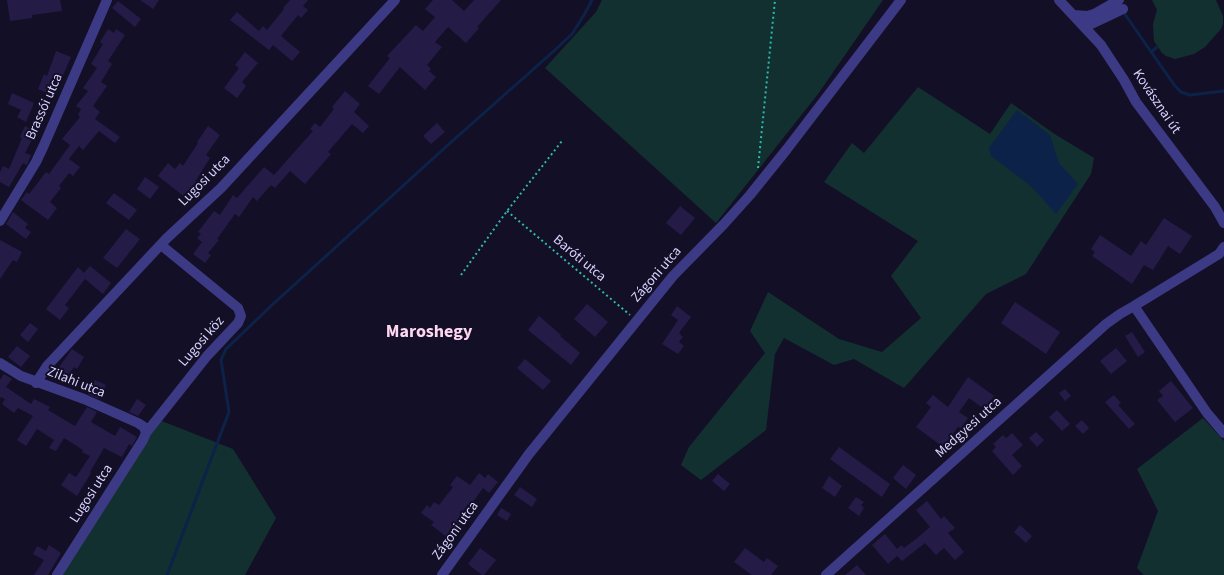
<!DOCTYPE html>
<html>
<head>
<meta charset="utf-8">
<style>
	body { margin:0 }
	canvas { display:block; background:#130f26 }
</style>
</head>
<body>
<canvas width="1224" height="575"></canvas>
<script>
const ctx = document.querySelector('canvas').getContext('2d');
ctx.lineJoin = 'round';
function fill(path, color) { ctx.fillStyle = color; ctx.fill(path, 'evenodd'); }
const shape = rows => new Path2D(rows.map(r => 'M' + r).join(''));
function trace(path, color, width, dash) { ctx.strokeStyle = color; ctx.lineWidth = width; ctx.lineCap = dash ? 'butt' : 'round'; ctx.setLineDash(dash || []); ctx.stroke(path); }
function drawText(font, color, halo, rows, align = 'center') {
  ctx.font = font + ' "Source Sans 3",sans-serif'; ctx.lineWidth = 4; ctx.setLineDash([]); ctx.textBaseline = 'middle'; ctx.strokeStyle = halo; ctx.fillStyle = color; for (const [text, x, y, turn = 0] of rows) {
    ctx.save(); ctx.translate(x, y); ctx.rotate((+turn || 0) * Math.PI / 180); ctx.textAlign = isNaN(turn) ? turn : align; if (halo) ctx.strokeText(text, 0, 0); ctx.fillText(text, 0, 0); ctx.restore();
  }
}
const green = shape([
	[602,0,883,0,818,94,716,223,545,68,596,12],
	[1152,0,1216,0,1223,16,1223,24,1221,29,1205,47,1194,54,1175,59,1166,56,1162,53,1154,41,1153,24,1157,10],
	[918,87,990,134,1011,103,1053,133,1094,158,1091,174,1026,274,986,294,904,388,854,359,834,365,784,338,775,354,766,430,701,480,681,465,689,447,765,353,750,331,768,292,839,339,882,352,921,318,891,276,918,241,824,182,852,143,864,153],
	[1203,418,1224,441,1224,575,1144,575,1137,568,1158,511,1137,469],
	[159,420,233,449,276,518,245,575,62,575]
]);
const water = shape([
	[1017,110,1050,135,1059,163,1078,184,1056,214,1032,187,991,156,989,148]
]);
const stream = shape([
	[1124,13,1175,86,1181,92,1190,95,1224,91],
	[1151,52,1157,47],
	[167,575,229,412,221,360,226,349,271,306,449,144,555,50,572,34,584,15,592,0]
]);
const building = shape([
	[7,0,60,0,62,11,32,15,32,18,10,21],
	[140,0,159,0,153,9],
	[290,0,308,0,303,6,308,10,301,18,298,15,281,36,300,52,292,61,273,45,269,50,230,20,237,12,259,31,263,26,267,30,284,9,283,8],
	[433,0,452,0,464,11,474,0,501,0,477,27,479,28,466,43,448,27,435,42,442,47,427,65,431,69,429,71,436,77,425,90,400,67,379,94,368,86,390,58,387,56,416,25,423,31,435,17,425,9],
	[118,1,141,19,135,27,112,8],
	[108,29,114,33,116,29,125,35,108,61,112,64,101,82,107,86,93,106,100,112,95,119,120,137,115,143,99,131,83,150,79,146,69,159,80,167,73,176,69,173,59,186,61,188,50,202,57,208,48,220,21,200,27,192,29,194,46,172,49,174,70,145,62,139,80,117,78,115,81,109,76,106,88,91,83,88,97,68,91,64,103,44,100,42],
	[56,51,71,57,54,96,38,89,44,74,47,76],
	[245,52,258,63,242,82,246,86,237,98,224,88,239,68,235,65],
	[345,91,360,104,354,112,369,126,363,133,352,124,328,152,331,154,305,184,290,171,275,188,271,185,257,201,253,197,239,217,235,214,217,239,219,240,208,253,211,255,205,263,193,254,202,242,197,238,201,234,198,232,214,211,220,215,233,195,237,198,264,167,274,175,313,131,310,129,315,123,320,127,334,109,332,107],
	[12,93,34,103,26,122,17,117,21,110,8,104],
	[437,123,445,132,431,144,423,136],
	[25,126,36,132,25,153,31,155,27,165,23,163,9,187,0,182,0,172,3,166,9,169,22,138,20,137],
	[208,126,220,135,206,155,210,158,195,182,197,184,186,198,158,176,168,163,175,169,180,163,183,166,198,143,197,142],
	[145,177,159,187,150,199,137,189],
	[114,193,137,210,129,220,106,203],
	[680,206,695,218,681,235,666,223],
	[13,212,28,224,25,228,31,232,26,239,6,224],
	[1164,218,1192,236,1180,254,1168,246,1153,270,1144,265,1132,284,1092,256,1095,252,1091,249,1100,235,1131,256,1141,241,1146,245],
	[126,229,140,239,117,268,103,258],
	[0,240,22,252,17,262,13,260,0,279],
	[90,266,111,283,103,294,85,279,65,305,69,308,60,320,46,309,78,267,84,273],
	[1015,302,1060,332,1046,354,1001,323],
	[587,304,608,322,595,337,574,319],
	[677,306,691,317,679,333,683,337,679,342,684,346,678,354,662,344,678,320,671,315],
	[539,316,561,335,560,336,580,353,571,365,528,330],
	[30,323,38,329,28,342,20,335],
	[1132,332,1145,352,1138,357,1125,336],
	[17,346,30,356,21,367,8,357],
	[1116,348,1127,361,1111,374,1100,361],
	[72,349,84,357,77,369,74,367,67,377,57,370],
	[525,359,551,381,543,390,517,368],
	[4,374,12,379,6,387,31,404,34,399,50,407,48,410,75,426,87,407,97,412,91,422,115,436,120,427,137,437,132,446,129,444,122,457,104,448,90,472,91,473,77,496,61,485,69,473,76,477,90,456,82,452,83,450,64,438,56,451,49,448,54,440,37,429,26,446,17,440,33,416,18,408,14,413,2,404,5,399,1,397,0,398,0,380],
	[968,377,994,396,984,409,969,398,959,412,968,418,961,428,958,427,943,447,916,427,931,407,926,403,933,395,948,407],
	[95,380,106,385,99,399,88,394],
	[1171,381,1193,408,1175,422,1157,400,1163,396,1159,391],
	[1065,389,1071,396,1065,401,1059,393],
	[1114,395,1121,403,1118,405,1135,424,1129,429,1105,402],
	[137,399,146,405,138,416,129,412],
	[1057,410,1070,424,1062,431,1049,417],
	[1082,420,1089,428,1083,434,1075,426],
	[1036,432,1044,440,1037,447,1029,438],
	[1012,433,1023,445,1012,455,1022,466,1013,475,992,451,996,447,993,444,1003,435,1006,438],
	[839,447,890,484,882,497,830,459],
	[903,465,916,475,906,489,893,478],
	[479,473,485,478,488,474,498,482,489,493,483,488,470,506,468,504,457,520,462,523,456,531,453,529,447,537,431,525,434,522,421,513,427,505,430,508,434,502,439,505,453,487,450,485,457,476,470,485],
	[718,474,730,484,724,491,712,481],
	[829,476,842,486,835,497,822,488],
	[520,487,537,499,532,507,514,495],
	[856,497,864,502,861,505,864,508,859,516,848,508],
	[927,501,941,519,944,516,955,528,948,533,964,552,955,560,944,548,936,555,925,543,902,561,897,556,888,564,872,545,885,534,897,549,902,545,904,548,916,539,930,527,916,510],
	[501,508,511,514,507,521,497,515],
	[1020,525,1032,536,1026,543,1014,532],
	[49,545,61,553,48,575,34,575,44,560,33,554,37,546,46,551],
	[480,548,496,560,484,575,482,575,468,564],
	[745,548,764,562,767,558,778,566,771,575,752,575,734,562],
	[857,565,866,575,845,575]
]);
const path = shape([
	[758,168,775,0],
	[507,211,630,315],
	[461,275,507,211,562,141]
]);
const street = shape([
	[1059,0,1101,45,1124,80,1136,102,1215,207,1224,223],
	[1074,15,1087,16,1094,14,1119,0],
	[1085,27,1123,9],
	[0,221,36,162,44,145,107,0],
	[1224,247,1219,254,1134,306,1207,413,1224,433],
	[0,363,21,376,84,399,138,423,144,427,146,433,143,440,57,575],
	[36,383,47,366,167,238,221,188,395,0],
	[146,433,207,356,238,323,241,316,238,308,161,245],
	[442,575,529,454,673,276,724,224,750,195,787,149,901,0],
	[826,575,1106,324,1120,314,1134,306]
]);
const streetNames = [
	["Kovásznai út",1156,102,56],
	["Brassói utca",45,107,-66],
	["Lugosi utca",205,181,-45],
	["Baróti utca",579,259,40],
	["Zágoni utca",657,275,-49],
	["Lugosi köz",202,342,-49],
	["Zilahi utca",76,383,22],
	["Medgyesi utca",969,428,-42],
	["Lugosi utca",92,494,-57],
	["Zágoni utca",456,531,-54]
];
const districtNames = [
	["Maroshegy",429,333]
];
fill(green, '#12302f');
fill(water, '#0c2248');
trace(stream, '#0c2248', 3);
fill(building, '#241b47');
trace(path, '#2fb8b0', 2, [2, 3]);
trace(street, '#3d3a85', 10);
drawText('14px', '#d9d4ff', '#130f26', streetNames);
drawText('bold 18px', '#ffd6f0', '#130f26', districtNames);
</script>
</body>
</html>
